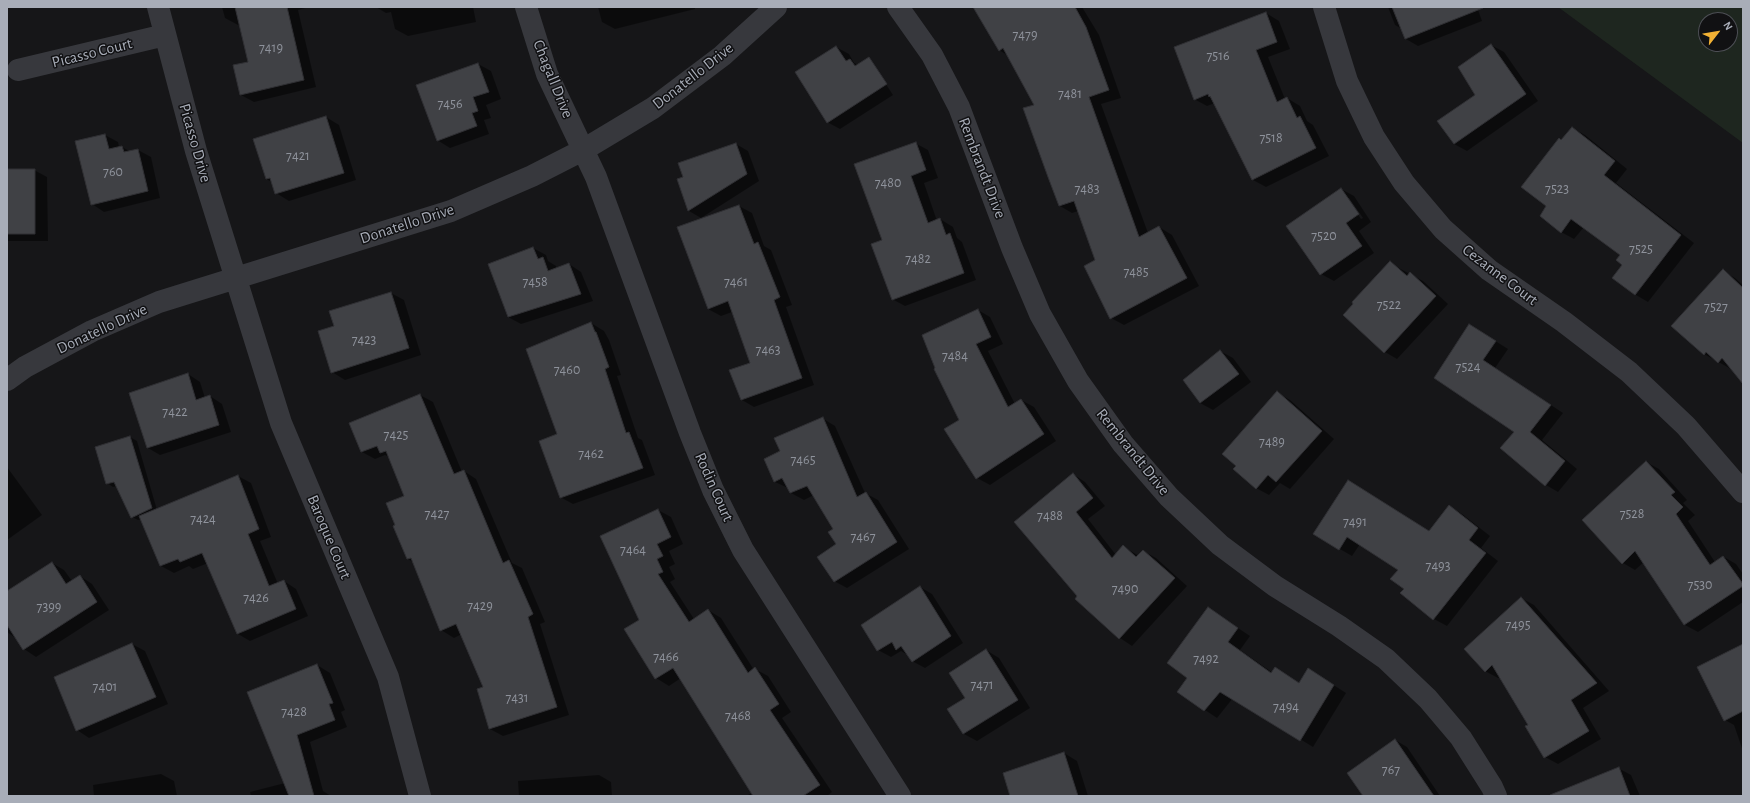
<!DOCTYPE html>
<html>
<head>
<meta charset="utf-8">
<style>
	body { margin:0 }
	#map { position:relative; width:1750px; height:803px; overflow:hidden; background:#161618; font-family:"Alegreya Sans",sans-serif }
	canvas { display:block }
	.frame { position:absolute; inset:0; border:8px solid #a8adb8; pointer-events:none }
	.north { position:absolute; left:1698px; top:12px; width:40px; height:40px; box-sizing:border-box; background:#111113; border:1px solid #4d4f55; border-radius:50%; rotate:59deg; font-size:11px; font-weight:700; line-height:16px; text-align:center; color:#a8adb8 }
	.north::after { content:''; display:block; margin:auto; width:14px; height:18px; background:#f2b134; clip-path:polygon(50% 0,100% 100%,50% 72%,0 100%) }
</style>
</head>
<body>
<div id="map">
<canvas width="1750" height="803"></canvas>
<div class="frame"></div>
<div class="north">N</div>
</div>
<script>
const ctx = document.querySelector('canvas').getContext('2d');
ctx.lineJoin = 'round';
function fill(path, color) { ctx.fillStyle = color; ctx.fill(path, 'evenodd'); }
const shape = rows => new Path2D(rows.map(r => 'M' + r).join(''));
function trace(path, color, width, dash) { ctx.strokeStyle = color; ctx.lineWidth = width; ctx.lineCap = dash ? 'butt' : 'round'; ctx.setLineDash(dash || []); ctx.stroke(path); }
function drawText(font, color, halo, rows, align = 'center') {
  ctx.font = font + ' "Alegreya Sans",sans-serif'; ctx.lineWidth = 3; ctx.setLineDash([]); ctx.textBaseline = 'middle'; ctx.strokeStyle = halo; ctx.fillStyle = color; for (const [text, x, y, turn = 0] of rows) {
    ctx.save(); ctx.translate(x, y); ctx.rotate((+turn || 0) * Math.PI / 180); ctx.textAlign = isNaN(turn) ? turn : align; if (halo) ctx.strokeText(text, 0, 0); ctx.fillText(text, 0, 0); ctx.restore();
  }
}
const green = shape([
	[1558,7,1743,7,1743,143],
	[1706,20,1730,20,1730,44,1706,44]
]);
const shadow = shape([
	[222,7,309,7,298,10,316,87,254,102,241,95,234,66,249,63,240,24,238,25,225,18],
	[376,7,473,7,476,22,408,36,395,29,391,12,386,13],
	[598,7,695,7,695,9,615,29,602,22],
	[991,7,1082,7,1099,35,1121,98,1101,104,1148,233,1159,227,1172,235,1199,286,1124,325,1111,318,1097,260,1078,211,1072,213,1060,206,1036,105,1007,55,999,50],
	[1388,7,1477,7,1482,21,1418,46,1406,39,1402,29,1395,25],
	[1266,13,1279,21,1290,49,1268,57,1285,99,1287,98,1300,106,1307,121,1313,125,1329,156,1266,187,1253,180,1215,103,1207,106,1194,99],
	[1491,45,1504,52,1538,101,1467,151,1454,144,1476,95],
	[836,47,849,54,854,63,859,65,876,69,893,95,840,129,827,122],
	[478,64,491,71,501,99,486,105,491,118,484,120,489,134,450,148,437,140],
	[326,117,339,125,356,180,289,201,276,193,272,182,266,179],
	[1572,128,1585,135,1627,169,1616,183,1694,243,1648,302,1636,295,1614,278,1624,265,1621,255,1584,227,1574,239,1561,232,1547,206,1562,141],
	[105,135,118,142,119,147,122,147,131,152,138,150,151,157,160,198,104,212,92,204],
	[915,143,928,150,938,178,924,183,937,221,940,219,953,227,957,238,962,242,976,280,905,306,892,299,883,241],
	[736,144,748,151,759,181,701,218,689,211,678,180,684,178],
	[7,170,34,170,47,177,48,241,7,241],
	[1341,189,1354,196,1371,222,1359,231,1374,253,1334,281,1321,274],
	[1347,198,1349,198,1363,218,1361,219],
	[739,206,752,213,764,246,771,250,792,305,786,307,814,385,754,407,742,400,751,364,732,312,721,316,708,309],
	[533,248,546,255,548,261,556,266,557,269,569,264,581,272,593,301,521,324,508,317],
	[1395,266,1423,281,1448,304,1397,359,1385,352],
	[1723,271,1735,278,1743,285,1743,382,1731,369,1704,354],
	[391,293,404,300,421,355,345,380,332,372,335,327,331,312],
	[978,310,990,317,1003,344,988,351,1015,404,1021,400,1034,407,1056,441,990,485,977,478,960,420],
	[591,323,604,331,609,340,621,375,617,376,638,438,642,440,655,475,573,504,560,497],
	[1470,325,1508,349,1495,368,1563,413,1542,440,1577,469,1558,492,1546,485,1515,431,1435,378],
	[1220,351,1233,358,1251,382,1213,410,1200,403],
	[188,374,200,382,205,398,210,396,222,404,231,432,160,455,148,448],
	[1277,393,1290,400,1334,439,1290,489,1280,483,1269,495,1256,488],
	[420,395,433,402,462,472,464,471,476,479,512,563,522,568,545,622,540,624,569,715,503,736,490,729,484,688,462,634,454,638,441,630,413,562,408,559,397,526,405,496,389,457,385,455,375,459,362,452,351,424],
	[822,418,835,426,865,493,878,500,909,549,847,588,834,581,838,545,834,529,814,495,804,500,791,493,788,488,775,482,781,451],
	[130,437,137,441,157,510,238,476,251,483,271,537,260,541,278,584,284,581,296,589,308,616,250,641,238,634,208,563,193,569,189,566,174,573,161,566,141,519,138,520,132,517,117,486,113,487,107,483],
	[1646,462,1659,469,1687,500,1683,503,1695,515,1688,521,1715,562,1724,557,1736,564,1743,574,1743,602,1698,632,1685,625,1644,562,1635,570,1623,563],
	[7,467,42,515,7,540],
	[1073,474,1085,482,1105,506,1088,519,1116,555,1124,547,1139,556,1143,551,1156,558,1187,586,1132,646,1120,638,1076,599,1079,596],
	[1449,506,1462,514,1490,536,1481,548,1498,561,1447,626,1434,619,1405,589,1399,569,1360,544,1352,556,1314,534,1429,532],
	[658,510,671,517,683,544,669,551,675,564,669,567,675,579,670,582,694,619,708,610,721,618,754,670,755,669,768,676,791,712,782,718,832,792,827,796,746,796,752,793,681,678,669,686,656,678,625,630,641,620],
	[52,563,64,570,72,581,80,576,92,584,109,610,36,657,24,649,17,639,7,632,7,592],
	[920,587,932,594,963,643,925,668,912,661,908,655,901,651,891,657,878,650],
	[1521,598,1534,605,1609,691,1583,708,1601,739,1558,764,1545,757,1529,725,1500,677,1498,678,1485,671],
	[1208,608,1250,636,1240,650,1273,673,1300,684,1321,677,1346,693,1313,747,1233,698,1217,718,1178,692,1188,678],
	[132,644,145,651,168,704,89,738,77,730],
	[1743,645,1743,751,1734,725,1725,720],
	[986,650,999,658,1030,708,977,741,964,734,948,709,966,698],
	[317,665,330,673,345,710,341,712,347,727,310,742,323,791,331,796,251,796,250,792,285,783,248,692],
	[1395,740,1407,747,1440,796,1364,796],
	[1064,753,1077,761,1088,796,1011,796],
	[1618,768,1631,775,1640,796,1561,796],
	[161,774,174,781,177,796,94,796,93,785],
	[599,775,611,782,612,796,519,796,518,781]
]);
const building = shape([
	[235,7,287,7,304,80,240,95,233,65,248,62,235,7],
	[973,7,1075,7,1086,27,1109,90,1089,97,1139,237,1159,226,1187,278,1110,319,1084,266,1095,260,1074,201,1059,206,1048,177,1023,108,1034,105,1003,48,999,51,973,7],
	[1392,7,1483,7,1483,8,1405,39,1392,7],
	[1266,12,1277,42,1256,50,1277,102,1287,97,1297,118,1300,116,1316,148,1252,180,1210,96,1209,97,1208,94,1194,100,1174,47,1266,12],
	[1491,44,1526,94,1454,144,1437,121,1475,95,1458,67,1491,44],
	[836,46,846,61,850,59,855,66,869,57,887,84,827,123,795,72,836,46],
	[478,63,489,92,473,97,478,111,472,113,477,126,437,141,416,85,478,63],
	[326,116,344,173,275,194,270,178,266,179,253,139,326,116],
	[1572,127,1615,161,1604,175,1681,235,1635,295,1612,278,1622,265,1616,260,1620,255,1571,219,1561,233,1540,216,1546,206,1521,187,1559,138,1561,140,1572,127],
	[105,134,109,149,122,146,124,152,138,149,148,191,91,205,75,141,105,134],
	[916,142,926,170,911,176,928,223,940,218,946,235,950,233,964,273,892,300,871,244,882,240,854,164,916,142],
	[736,143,747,174,688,211,677,179,683,177,678,163,736,143],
	[7,169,35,169,35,234,7,234,7,169],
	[1341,188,1359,214,1346,223,1362,246,1320,275,1286,226,1341,188],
	[739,205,754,244,758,242,780,297,774,300,802,378,741,400,729,370,750,363,728,301,708,309,677,227,739,205],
	[533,247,538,259,543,257,548,271,569,263,581,294,508,317,488,264,533,247],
	[1390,261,1407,276,1410,272,1436,296,1384,353,1343,315,1353,304,1352,302,1390,261],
	[1723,269,1743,288,1743,384,1722,358,1718,363,1706,352,1704,355,1671,326,1723,269],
	[391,292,409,348,331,373,318,331,334,326,329,311,391,292],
	[978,309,991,337,976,344,1008,407,1021,399,1044,434,976,479,944,429,959,420,934,369,935,368,922,335,978,309],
	[591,322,595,332,596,332,609,367,605,369,626,433,629,432,643,468,560,498,539,441,557,434,526,349,591,322],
	[1469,324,1496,341,1483,360,1551,405,1530,432,1565,461,1545,486,1500,448,1514,432,1434,378,1469,324],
	[1220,350,1239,374,1200,403,1183,380,1220,350],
	[188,373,196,400,210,395,219,425,147,448,129,393,188,373],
	[1277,391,1322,431,1276,482,1268,475,1256,489,1233,469,1236,466,1222,454,1277,391],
	[420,394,454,474,464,470,503,563,509,560,533,614,528,617,557,707,489,729,477,689,483,687,456,624,440,631,411,558,407,559,393,526,395,525,386,503,404,496,386,451,380,453,377,446,361,452,349,423,420,394],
	[823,417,857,497,866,492,897,542,834,582,817,557,836,544,828,532,833,529,807,486,790,493,782,478,774,482,764,459,780,451,774,438,823,417],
	[130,436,152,508,131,518,114,482,106,484,95,447,130,436],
	[1646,461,1675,492,1671,495,1683,507,1676,514,1710,565,1723,556,1743,584,1743,586,1684,625,1635,551,1622,564,1582,520,1646,461],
	[1073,473,1093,498,1076,512,1112,558,1123,545,1136,557,1143,550,1175,578,1119,639,1075,599,1077,596,1014,522,1073,473],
	[238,475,259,529,248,534,269,586,284,580,296,609,237,634,202,553,180,562,178,559,160,566,139,516,238,475],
	[1348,480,1429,531,1449,505,1478,528,1469,540,1486,553,1433,620,1400,593,1404,589,1390,579,1398,570,1347,537,1339,550,1313,534,1348,480],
	[658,509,671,537,657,544,663,556,657,559,663,572,658,574,689,622,708,609,748,673,755,667,779,704,770,710,820,785,803,796,753,796,673,668,655,679,624,629,639,620,600,536,658,509],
	[52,562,66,584,80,575,97,602,23,650,7,625,7,591,52,562],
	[920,586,951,636,912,662,901,646,896,650,892,642,877,651,861,625,920,586],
	[1521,597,1597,683,1571,700,1589,731,1544,758,1525,726,1528,725,1492,665,1485,672,1464,649,1521,597],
	[1208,607,1238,628,1228,642,1271,673,1275,667,1299,683,1308,668,1334,685,1300,741,1220,692,1204,711,1177,692,1187,678,1167,663,1208,607],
	[132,643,156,697,76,731,54,677,132,643],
	[1743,644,1743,711,1724,721,1697,667,1743,644],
	[986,649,1018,700,963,734,947,709,965,698,949,673,986,649],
	[317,664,333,703,329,704,335,720,297,735,314,796,289,796,247,692,317,664],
	[1395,739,1434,796,1363,796,1347,773,1395,739],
	[1064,752,1078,796,1010,796,1003,773,1064,752],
	[1619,767,1630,796,1550,796,1550,795,1619,767]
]);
const minor = shape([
	[158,7,196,151,281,423,388,677,420,796],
	[526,7,547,74,596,177,690,433,713,490,743,550,900,796],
	[898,7,932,55,959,107,1012,248,1040,314,1078,381,1123,444,1169,497,1220,545,1275,586,1339,626,1386,659,1428,699,1461,738,1492,787,1496,796],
	[1324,7,1347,81,1374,137,1404,183,1443,229,1489,270,1564,322,1629,372,1686,426,1743,492],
	[18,70,165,35],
	[7,380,25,367,92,331,159,302,451,211,532,176,583,150,653,108,722,56,776,7]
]);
const numberNames = [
	["7479",1025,35],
	["7419",271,48],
	["7516",1218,56],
	["7481",1070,94],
	["7456",450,104],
	["7518",1271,138],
	["7421",298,156],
	["760",113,172],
	["7480",888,183],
	["7483",1087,189],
	["7523",1557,189],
	["7520",1324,236],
	["7525",1641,249],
	["7482",918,259],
	["7485",1136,272],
	["7458",535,282],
	["7461",736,282],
	["7522",1389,305],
	["7527",1716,307],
	["7423",364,340],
	["7463",768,350],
	["7484",955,356],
	["7524",1468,367],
	["7460",567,370],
	["7422",175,412],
	["7425",396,435],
	["7489",1272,442],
	["7462",591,454],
	["7465",803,460],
	["7427",437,514],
	["7528",1632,514],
	["7488",1050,516],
	["7424",203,519],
	["7491",1355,522],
	["7467",863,537],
	["7464",633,550],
	["7493",1438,566],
	["7530",1700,585],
	["7490",1125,589],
	["7426",256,598],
	["7429",480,606],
	["7399",49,607],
	["7495",1518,625],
	["7466",666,657],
	["7492",1206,659],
	["7471",982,685],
	["7401",105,687],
	["7431",517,698],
	["7494",1286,707],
	["7428",294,712],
	["7468",738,716],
	["767",1391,770]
];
const streetNames = [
	["Picasso Court",92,53,-14],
	["Donatello Drive",693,76,-38],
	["Chagall Drive",553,79,68],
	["Picasso Drive",195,143,74],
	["Rembrandt Drive",982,168,69],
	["Donatello Drive",407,224,-18],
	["Cezanne Court",1500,275,37],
	["Donatello Drive",102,329,-25],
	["Rembrandt Drive",1133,452,51],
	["Rodin Court",714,487,66],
	["Baroque Court",329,537,67]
];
fill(green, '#1e261f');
fill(shadow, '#0007');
fill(building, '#404145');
trace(building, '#303034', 1);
trace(minor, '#37383d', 22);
drawText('14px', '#8e929b', null, numberNames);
drawText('16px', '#a8adb8', '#111113', streetNames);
</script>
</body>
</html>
